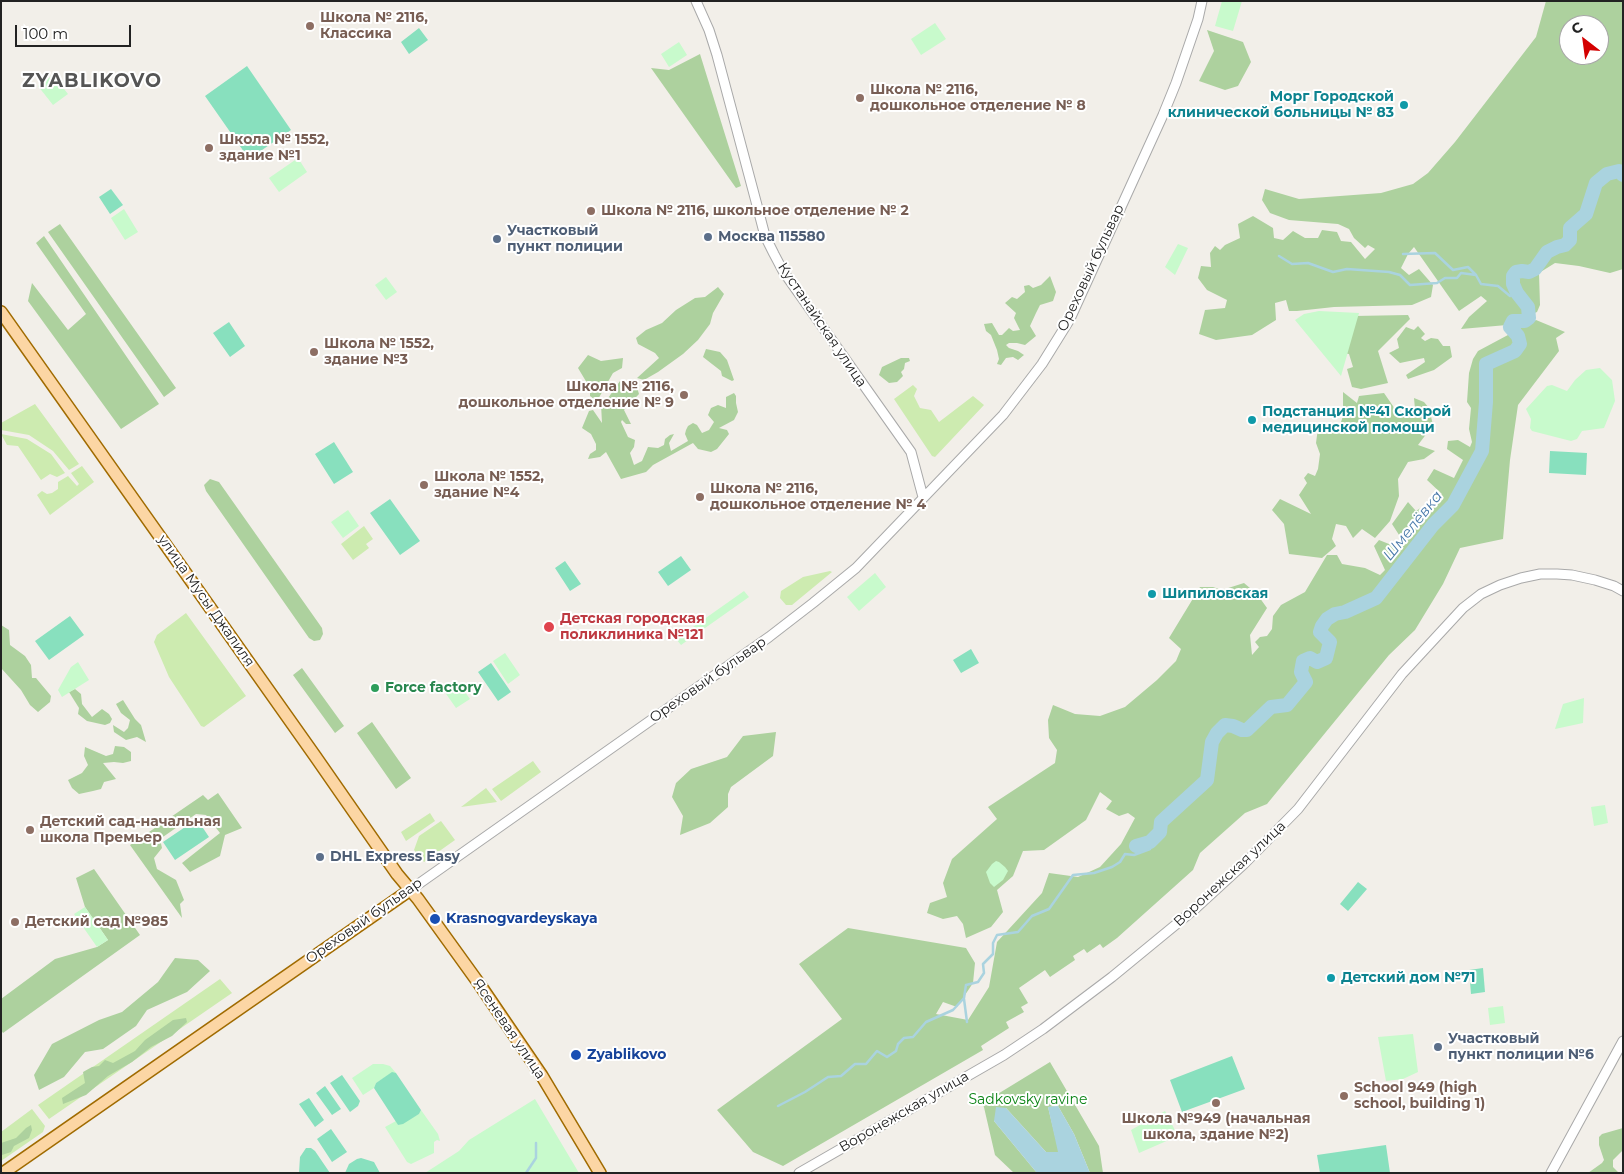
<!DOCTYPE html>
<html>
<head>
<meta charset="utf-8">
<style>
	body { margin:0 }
	#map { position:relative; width:1624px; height:1174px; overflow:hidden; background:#f2efe9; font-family:Montserrat,sans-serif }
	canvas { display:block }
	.frame { position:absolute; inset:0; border:2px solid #222; pointer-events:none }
	.north { position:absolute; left:1559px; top:15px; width:50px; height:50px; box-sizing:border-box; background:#fff; border:1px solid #a7a7a7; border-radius:50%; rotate:330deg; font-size:14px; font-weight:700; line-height:20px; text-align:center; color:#222 }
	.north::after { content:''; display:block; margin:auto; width:18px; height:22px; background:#d40000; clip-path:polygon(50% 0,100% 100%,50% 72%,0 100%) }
	.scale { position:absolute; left:15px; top:25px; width:116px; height:22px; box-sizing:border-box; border:2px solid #222; border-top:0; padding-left:6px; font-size:15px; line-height:18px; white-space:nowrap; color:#222; -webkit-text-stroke:4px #fff; paint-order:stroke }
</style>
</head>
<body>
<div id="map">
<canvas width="1624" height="1174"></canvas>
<div class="frame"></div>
<div class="north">С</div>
<div class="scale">100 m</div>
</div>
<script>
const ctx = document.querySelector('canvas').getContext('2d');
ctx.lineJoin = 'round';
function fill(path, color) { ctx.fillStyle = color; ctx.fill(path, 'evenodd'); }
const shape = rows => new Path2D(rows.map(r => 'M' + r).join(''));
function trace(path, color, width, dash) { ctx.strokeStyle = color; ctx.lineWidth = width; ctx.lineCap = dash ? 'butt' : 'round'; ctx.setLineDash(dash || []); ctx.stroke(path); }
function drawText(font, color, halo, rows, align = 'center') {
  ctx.font = font + ' Montserrat,sans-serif'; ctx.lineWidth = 4; ctx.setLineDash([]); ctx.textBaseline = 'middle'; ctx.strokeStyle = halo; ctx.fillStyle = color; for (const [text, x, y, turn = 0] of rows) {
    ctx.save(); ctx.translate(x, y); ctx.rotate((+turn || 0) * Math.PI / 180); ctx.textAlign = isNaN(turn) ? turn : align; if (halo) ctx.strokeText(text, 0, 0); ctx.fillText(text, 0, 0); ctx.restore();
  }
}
const grass = shape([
	[913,385,917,389,914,396,920,408,931,410,939,422,973,396,984,405,935,457,932,456,894,399],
	[35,404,79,464,69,470,53,451,29,435,1,430,1,423],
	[1,434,27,439,51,454,65,473,57,477,50,474,41,480,18,446,7,445],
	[82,466,94,482,50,515,37,495,42,491,47,494,52,493,58,489,58,482,68,476,77,486,79,484,71,473],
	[364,526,373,539,366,544,369,548,353,560,341,544],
	[830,571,832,572,792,605,786,605,780,598,781,591,803,577],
	[186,613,246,696,204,727,201,726,169,677,154,642,157,635],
	[533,761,541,772,501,801,492,789],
	[486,788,497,802,461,807],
	[430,813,435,821,406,841,401,832],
	[441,821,455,840,424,862,414,850,419,836],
	[220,979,232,993,49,1119,38,1105],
	[32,1109,45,1126,43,1132,1,1161,1,1132]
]);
const forest = shape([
	[1546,1,1623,1,1623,269,1610,273,1579,266,1555,263,1539,273,1540,305,1537,312,1507,325,1461,329,1469,317,1487,301,1481,296,1459,311,1414,247,1408,254,1401,268,1409,275,1419,269,1433,285,1431,297,1412,305,1334,307,1297,311,1289,311,1286,300,1275,303,1276,320,1252,335,1216,340,1199,334,1205,310,1225,308,1227,300,1207,290,1198,278,1201,266,1211,267,1210,253,1215,246,1220,250,1225,245,1240,238,1238,224,1253,216,1273,228,1274,238,1283,240,1293,231,1305,238,1318,238,1322,230,1337,232,1341,241,1351,242,1365,259,1375,249,1368,245,1365,248,1354,238,1349,229,1338,224,1289,220,1270,213,1262,200,1265,189,1299,199,1381,193,1413,184,1428,173,1455,142,1536,37],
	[1569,25,1599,25,1599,55,1569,55],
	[1207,30,1243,42,1251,62,1238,86,1225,90,1199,81,1214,51],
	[700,54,741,186,736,188,651,68,669,70],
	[60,224,176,388,164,397,48,232],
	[44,236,159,404,121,429,28,301,32,283,68,330,86,314,36,243],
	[1050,276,1056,292,1053,301,1040,305,1036,313,1030,326,1036,336,1025,345,1017,343,1009,343,1006,345,1009,348,1018,351,1024,355,1018,360,1013,357,1006,358,1001,365,997,364,999,359,997,350,991,335,986,331,984,324,992,323,999,335,1002,335,1009,328,1013,331,1020,330,1014,318,1016,313,1005,303,1012,297,1017,299,1025,292,1024,286,1029,285,1033,288,1041,285],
	[718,287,724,294,713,313,710,324,698,340,683,354,658,372,644,380,637,378,659,358,655,353,638,344,636,338,646,330,662,323,676,310,695,298,705,297],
	[1408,315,1410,319,1378,351,1388,383,1361,389,1352,387,1347,369,1353,367,1349,354,1342,353,1354,316],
	[1536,320,1565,332,1556,338,1559,351,1518,405,1510,460,1503,539,1460,548,1443,584,1415,630,1389,655,1267,804,1245,813,1200,853,1193,870,1117,938,1103,948,1100,944,1087,953,1084,949,1073,956,1075,960,1050,977,1045,970,1019,988,1028,1003,1021,1007,1024,1012,1006,1022,1009,1028,981,1046,983,1050,783,1166,753,1152,717,1110,842,1019,799,964,848,928,966,948,975,963,973,983,957,1007,943,1002,936,1014,968,1020,989,987,997,942,1042,893,1049,873,1078,877,1100,867,1121,844,1135,818,1128,813,1119,816,1106,809,1112,801,1100,792,1086,820,1044,850,1023,851,1013,876,997,890,1003,912,991,927,966,938,963,924,957,916,943,919,927,913,930,903,947,897,943,883,952,859,997,819,988,807,1055,763,1057,750,1049,738,1048,720,1053,705,1075,714,1100,716,1125,707,1157,680,1176,661,1181,649,1169,638,1200,587,1213,587,1222,590,1244,583,1257,594,1267,608,1250,635,1252,655,1259,647,1255,642,1260,637,1267,636,1272,629,1273,616,1281,605,1305,592,1327,555,1337,555,1342,564,1365,568,1380,575,1385,570,1374,546,1379,540,1399,548,1401,538,1392,524,1408,502,1416,511,1442,494,1427,480,1434,469,1454,478,1463,460,1447,449,1448,441,1458,440,1470,447,1472,442,1469,429,1471,408,1467,402,1469,373,1473,359,1478,351],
	[1418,326,1425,334,1421,338,1425,341,1431,338,1438,339,1443,346,1450,346,1452,357,1434,370,1408,379,1406,375,1425,362,1424,358,1400,363,1389,353,1399,348,1397,339,1406,327,1414,330],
	[706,349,720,352,727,360,734,380,732,381,722,376,721,371,703,357],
	[588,355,601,361,623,358,622,368,613,373,597,401,590,396,590,388,578,368],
	[901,358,909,358,910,361,905,363,904,369,901,372,903,376,897,382,889,383,879,375,882,367],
	[620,381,624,385,636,384,639,394,624,410,631,424,626,424,622,420,621,422,628,437,635,440,634,447,630,453,634,465,642,461,648,447,658,448,664,445,665,439,670,435,674,434,669,443,671,451,688,441,685,434,686,430,688,426,693,423,697,425,702,433,709,430,714,422,708,415,711,408,718,405,726,408,726,397,734,393,736,396,736,403,738,412,734,420,719,428,727,430,729,434,717,449,711,452,698,449,693,443,653,465,646,472,621,479,606,452,600,457,588,459,590,454,596,450,596,444,591,434,582,428,589,411,593,410,602,423,601,404,606,401],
	[1343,392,1357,403,1359,396,1384,393,1393,406,1397,416,1415,409,1414,398,1424,402,1429,408,1433,425,1418,445,1435,451,1424,459,1408,462,1398,479,1399,496,1390,521,1375,538,1362,529,1353,538,1346,526,1336,524,1332,539,1336,546,1322,558,1289,554,1284,524,1272,510,1280,499,1311,514,1299,495,1307,483,1304,478,1308,473,1315,476,1318,469,1320,454,1316,443,1318,428,1331,423,1340,425,1343,416],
	[210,479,219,482,322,628,323,634,320,640,314,641,309,638,206,491,204,485],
	[1,625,9,630,10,645,25,656,31,665,32,678,36,678,51,696,50,702,38,712,30,705,21,690,1,668],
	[302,668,344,726,335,733,293,675],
	[75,689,81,694,82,704,92,717,102,709,109,714,112,719,110,723,105,725,87,721,78,714,79,708,69,692],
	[123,700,135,719,141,725,146,742,137,737,126,740,114,732,113,725,124,732,128,728,130,720,121,713,116,704],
	[372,722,411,778,396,789,357,733],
	[776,732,773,756,731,787,728,794,728,807,710,823,680,835,683,816,672,797,676,783,691,769,727,757,743,736],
	[115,746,124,747,131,752,131,761,123,763,114,762,103,763,116,779,104,782,101,789,93,791,79,794,72,788,68,780,82,773,88,765,84,756,85,747,106,756,113,754],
	[218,793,242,828,225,835,220,856,190,872,182,863,220,833,206,815,196,814,160,839,162,848,154,858,157,869,176,880,184,900,180,904,182,918,130,845,203,795,208,800],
	[94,869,140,935,3,1033,1,1030,1,999,55,959,97,947,108,940,85,907,76,878],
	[175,958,198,960,210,971,187,992,147,1010,136,1026,103,1049,85,1052,64,1077,39,1090,34,1075,52,1044,99,1020,122,1012,158,982],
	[186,1018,187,1022,172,1036,151,1047,132,1062,108,1076,86,1095,63,1104,62,1098,85,1083,83,1072,92,1067,99,1066,105,1060,113,1063,135,1051,145,1040,173,1020],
	[1050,1062,1099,1146,1103,1173,1090,1173,1074,1134,1058,1106,1048,1107,1059,1152,1046,1152,1006,1108,994,1121,1037,1173,1014,1173,995,1155,983,1103],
	[31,1125,32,1130,29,1138,14,1146,11,1152,2,1155,1,1157,1,1143,16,1138,26,1128],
	[1623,1128,1623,1150,1613,1160,1613,1167,1619,1173,1588,1173,1602,1163,1604,1160,1599,1145,1599,1137,1602,1134]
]);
const park = shape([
	[1222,1,1242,1,1233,31,1215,26],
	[935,23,946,39,921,55,911,39],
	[679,42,687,55,669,67,661,54],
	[53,75,68,94,53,105,38,86],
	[298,158,307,172,279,192,269,178],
	[124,209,138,232,125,240,111,218],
	[1178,244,1188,248,1175,275,1165,267],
	[386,277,397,292,386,300,375,285],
	[1319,311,1359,313,1341,376,1295,320,1304,314],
	[1600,368,1612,380,1615,401,1604,428,1582,431,1577,439,1571,441,1532,431,1530,428,1531,419,1526,409,1547,386,1552,385,1567,391,1575,380,1586,370],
	[348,510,359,526,343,538,331,522],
	[875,573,886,587,859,611,847,597],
	[744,591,749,597,681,645,676,639],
	[505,653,520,675,508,684,493,661],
	[78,662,89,680,62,697,58,690,71,667],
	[458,682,470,699,456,708,444,691],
	[1584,698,1583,723,1555,729,1563,704],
	[1605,805,1608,823,1594,826,1591,807],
	[996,861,999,862,1005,867,1008,871,1003,880,994,887,990,883,986,872,992,864],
	[85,907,108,940,97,947,74,914],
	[1503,1006,1505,1023,1490,1025,1488,1008],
	[1413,1034,1418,1072,1403,1079,1386,1081,1378,1037],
	[373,1064,383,1064,390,1066,396,1073,392,1073,376,1083,374,1088,363,1095,352,1078],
	[535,1099,579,1173,425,1173,459,1151,469,1140],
	[421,1110,438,1134,440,1141,437,1140,434,1142,434,1153,411,1164,407,1162,385,1127,396,1121,398,1125,419,1114],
	[1165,1111,1178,1136,1139,1153,1131,1130]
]);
const pitch = shape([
	[419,28,428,40,409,54,401,42],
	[247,66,291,130,249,159,205,96],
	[111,189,123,205,110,214,99,197],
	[229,322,245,346,230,357,213,333],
	[334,442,353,472,334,484,315,454],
	[1550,451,1587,453,1586,475,1549,473],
	[390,499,420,541,400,555,370,513],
	[681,556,691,570,668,586,658,572],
	[565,561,581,584,570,591,555,568],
	[70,616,84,635,49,660,35,641],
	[971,649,979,663,961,673,953,660],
	[491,663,511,692,498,701,478,672],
	[197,819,209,837,175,860,163,842],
	[1358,882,1367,889,1348,911,1340,904],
	[1483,968,1485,992,1471,994,1469,970],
	[1232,1056,1245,1089,1182,1112,1170,1080],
	[392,1072,396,1073,421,1110,419,1114,403,1124,398,1125,374,1088,376,1083],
	[342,1075,360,1101,358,1106,350,1112,330,1083],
	[325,1086,341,1109,332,1115,316,1093],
	[309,1098,324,1120,315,1127,299,1104],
	[331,1129,347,1152,332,1162,317,1139],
	[1386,1145,1390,1173,1320,1173,1317,1155],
	[306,1148,311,1148,315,1151,330,1173,299,1173,300,1157],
	[361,1158,374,1162,380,1173,345,1173,349,1164,357,1159]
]);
const water = shape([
	[1058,1106,1074,1134,1090,1173,1037,1173,994,1121,996,1107,1006,1108,1046,1152,1058,1152,1048,1107]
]);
const stream = shape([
	[1403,254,1435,253,1453,270,1468,267,1476,275],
	[1279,256,1292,264,1308,263,1333,272,1347,269,1389,272,1400,275,1410,285,1437,283,1445,278,1457,278,1461,273,1476,275,1481,284,1498,286,1510,296,1517,293],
	[964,999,967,1022],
	[778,1106,805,1092,828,1077,841,1076,855,1064,866,1064,877,1051,887,1057,896,1051,898,1044,904,1038,913,1037,926,1022,953,1010,964,998,966,985,978,982,984,973,983,964,993,954,993,943,997,935,1018,932,1032,916,1049,909,1073,875,1094,873,1112,867,1120,862,1125,854,1134,855,1150,849,1150,842],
	[526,1173,536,1158,536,1143]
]);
const river = shape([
	[1136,846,1150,842,1160,832,1161,822,1207,780,1212,742,1217,733,1225,725,1233,726,1242,730,1247,730,1271,707,1287,705,1306,682,1301,672,1303,661,1310,658,1317,662,1326,658,1330,642,1320,632,1322,626,1327,619,1335,614,1345,612,1376,598,1433,525,1453,505,1482,451,1486,402,1486,364,1515,351,1520,344,1518,336,1510,327,1513,321,1525,321,1529,318,1528,307,1517,293,1513,284,1513,276,1516,272,1522,271,1529,272,1535,269,1547,252,1557,247,1565,245,1570,240,1570,228,1586,214,1596,183,1607,174,1619,171,1623,175]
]);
const minor = shape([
	[696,1,709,30,717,55,758,209,765,236,774,254,783,271,911,452,923,497],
	[410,890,769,637,813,603,856,568,1003,415,1042,364,1070,319,1163,115,1176,83,1198,19,1202,1],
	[799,1173,1004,1055,1043,1029,1112,977,1196,908,1244,864,1298,809,1402,674,1463,608,1481,594,1500,585,1521,578,1540,574,1557,574,1572,575,1595,580,1614,586,1623,591],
	[1551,1173,1623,1041]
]);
const major = shape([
	[1,312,315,756,397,874,418,899,480,985,542,1076,600,1173],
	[3,1173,410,890]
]);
const markers = [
	[310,26,5,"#8d6e63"],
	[860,98,5,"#8d6e63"],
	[1404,105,5,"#0f9aa8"],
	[209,148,5,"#8d6e63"],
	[591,211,5,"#8d6e63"],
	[708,237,5,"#5c6f8a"],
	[497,239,5,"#5c6f8a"],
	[314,352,5,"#8d6e63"],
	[684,395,5,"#8d6e63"],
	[1252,420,5,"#0f9aa8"],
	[424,485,5,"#8d6e63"],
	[700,497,5,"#8d6e63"],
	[1152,594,5,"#0f9aa8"],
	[549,627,6,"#e0444e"],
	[375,688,5,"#2e9e5b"],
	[30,830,5,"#8d6e63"],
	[320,857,5,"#5c6f8a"],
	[435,919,6,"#1a4fb4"],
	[15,922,5,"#8d6e63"],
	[1331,978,5,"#0f9aa8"],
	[1438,1047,5,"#5c6f8a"],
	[576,1055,6,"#1a4fb4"],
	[1344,1096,5,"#8d6e63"],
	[1216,1103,5,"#8d6e63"]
];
const educationNames = [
	["Школа № 2116,",320,18],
	["Классика",320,34],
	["Школа № 2116,",870,90],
	["дошкольное отделение № 8",870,106],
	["Школа № 1552,",219,140],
	["здание №1",219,156],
	["Школа № 2116, школьное отделение № 2",601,211],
	["Школа № 1552,",324,344],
	["здание №3",324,360],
	["Школа № 2116,",674,387,"right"],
	["дошкольное отделение № 9",674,403,"right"],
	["Школа № 1552,",434,477],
	["здание №4",434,493],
	["Школа № 2116,",710,489],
	["дошкольное отделение № 4",710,505],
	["Детский сад-начальная",40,822],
	["школа Премьер",40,838],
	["Детский сад №985",25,922],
	["School 949 (high",1354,1088],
	["school, building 1)",1354,1104],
	["Школа №949 (начальная",1216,1119,"center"],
	["школа, здание №2)",1216,1135,"center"]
];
const cultureNames = [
	["Морг Городской",1394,97,"right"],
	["клинической больницы № 83",1394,113,"right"],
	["Подстанция №41 Скорой",1262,412],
	["медицинской помощи",1262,428],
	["Шипиловская",1162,594],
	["Детский дом №71",1341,978]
];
const serviceNames = [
	["Участковый",507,231],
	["пункт полиции",507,247],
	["Москва 115580",718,237],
	["DHL Express Easy",330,857],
	["Участковый",1448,1039],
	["пункт полиции №6",1448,1055]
];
const streetNames = [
	["Ореховый бульвар",1091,268,-65],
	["Кустанайская улица",822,325,56],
	["улица Мусы Джалиля",206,601,55],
	["Ореховый бульвар",708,680,-35],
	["Воронежская улица",1230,874,-43],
	["Ореховый бульвар",364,921,-35],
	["Ясеневая улица",509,1029,56],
	["Воронежская улица",904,1112,-30]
];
const healthNames = [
	["Детская городская",560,619],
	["поликлиника №121",560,635]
];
const leisureNames = [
	["Force factory",385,688]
];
const transitNames = [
	["Krasnogvardeyskaya",446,919],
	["Zyablikovo",587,1055]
];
const parkNames = [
	["Sadkovsky ravine",1028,1100]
];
const waterNames = [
	["Шмелёвка",1413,526,-51]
];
const districtNames = [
	["ZYABLIKOVO",92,81]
];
fill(grass, '#cdebb0');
fill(forest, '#add19e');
fill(park, '#c8facc');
fill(pitch, '#88e0be');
fill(water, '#aad3df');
trace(stream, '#aad3df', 2.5);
trace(river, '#aad3df', 14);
trace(minor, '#a9a9a9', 11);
trace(major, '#a06b00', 14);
trace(minor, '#fff', 9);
trace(major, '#fcd6a4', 11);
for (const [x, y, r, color] of markers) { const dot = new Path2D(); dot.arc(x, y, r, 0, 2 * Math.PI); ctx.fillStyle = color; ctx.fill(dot); trace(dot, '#fff', 2); }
drawText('bold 14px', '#785e54', '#fff', educationNames, 'left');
drawText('bold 14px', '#0d838f', '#fff', cultureNames, 'left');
drawText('bold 14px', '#4e5e75', '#fff', serviceNames, 'left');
drawText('14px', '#222', '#fff', streetNames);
drawText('bold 14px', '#be3a42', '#fff', healthNames, 'left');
drawText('bold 14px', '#27864d', '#fff', leisureNames, 'left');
drawText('bold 14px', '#164399', '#fff', transitNames, 'left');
drawText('14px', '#0c8416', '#fff', parkNames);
drawText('italic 15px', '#4a7aab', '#fff', waterNames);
ctx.letterSpacing = '1px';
drawText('bold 19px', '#555', '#fff', districtNames);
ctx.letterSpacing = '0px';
</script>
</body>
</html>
